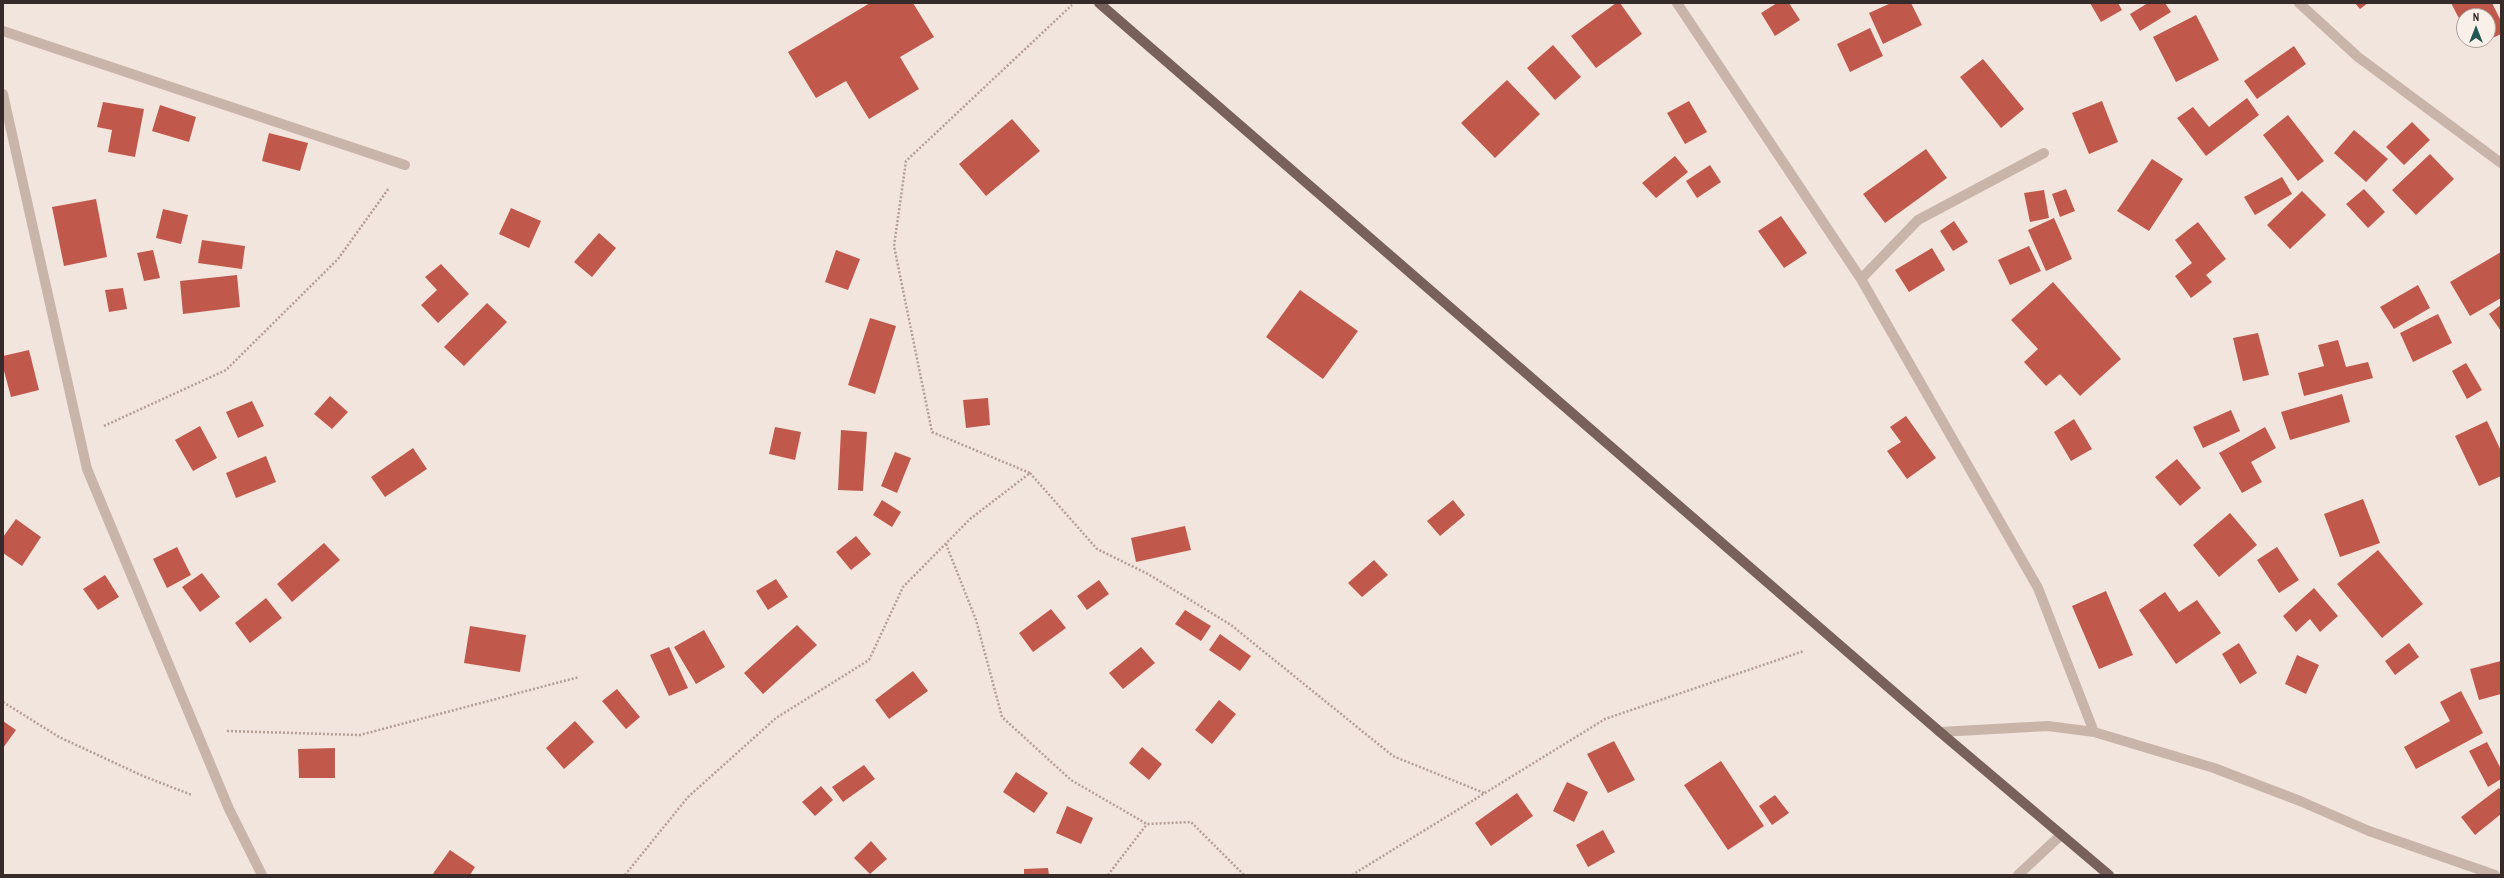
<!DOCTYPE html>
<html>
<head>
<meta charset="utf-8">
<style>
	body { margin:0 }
	#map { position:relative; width:2504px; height:878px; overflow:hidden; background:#f1e5dd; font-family:"Archivo Narrow",sans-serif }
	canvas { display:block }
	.frame { position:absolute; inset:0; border:4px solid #362b29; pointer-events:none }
	.north { position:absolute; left:2456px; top:8px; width:40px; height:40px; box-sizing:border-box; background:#f9f0e9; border:1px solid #aba19c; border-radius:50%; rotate:0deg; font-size:11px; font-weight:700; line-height:16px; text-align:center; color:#362b29 }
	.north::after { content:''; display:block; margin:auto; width:14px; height:18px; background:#205653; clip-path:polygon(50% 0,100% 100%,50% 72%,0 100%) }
</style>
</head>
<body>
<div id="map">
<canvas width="2504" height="878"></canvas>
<div class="frame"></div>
<div class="north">N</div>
</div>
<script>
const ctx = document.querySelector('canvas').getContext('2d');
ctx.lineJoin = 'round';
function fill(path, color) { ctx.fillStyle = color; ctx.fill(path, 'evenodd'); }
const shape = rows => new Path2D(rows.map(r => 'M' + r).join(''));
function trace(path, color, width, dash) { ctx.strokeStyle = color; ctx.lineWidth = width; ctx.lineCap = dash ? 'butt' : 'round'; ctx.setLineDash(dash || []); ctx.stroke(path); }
const building = shape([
	[870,3,913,3,934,37,900,57,919,89,869,119,846,81,816,98,788,52],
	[1616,3,1620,3,1642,34,1596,68,1571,36],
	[1777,3,1789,3,1800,20,1775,36,1761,13],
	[1891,3,1911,3,1922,25,1883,44,1869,13],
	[2090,3,2118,3,2122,10,2101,22],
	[2148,3,2165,3,2171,12,2140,31,2130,14],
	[2355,3,2368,3,2360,9],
	[2451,3,2492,3,2501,21,2501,34,2488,40,2488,16,2464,16,2464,28],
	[2196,15,2219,60,2176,82,2153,37],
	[1870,28,1883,56,1850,72,1837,44],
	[2470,40,2488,40,2473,47],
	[1553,45,1581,77,1555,100,1527,68],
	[2294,46,2306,64,2257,99,2244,81],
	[1983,59,2024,109,2001,128,1960,77],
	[1507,80,1540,114,1495,158,1461,123],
	[2247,98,2259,115,2206,156,2177,118,2193,107,2209,127],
	[1689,101,1707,132,1685,144,1667,113],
	[2102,101,2118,142,2089,154,2072,113],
	[103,102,144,109,135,157,108,152,112,130,97,127],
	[160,105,196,117,189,142,152,131],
	[2288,115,2324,161,2298,181,2263,135],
	[1012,119,1040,151,986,196,959,164],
	[2412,122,2430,140,2404,165,2386,147],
	[2354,130,2388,159,2366,182,2334,153],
	[269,133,308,143,300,171,262,161],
	[1926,149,1947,178,1885,223,1863,194],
	[2430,154,2454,179,2416,215,2392,190],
	[1675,156,1688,172,1656,198,1642,183],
	[2152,159,2183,179,2149,231,2117,211],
	[1710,165,1721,182,1697,198,1686,181],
	[2282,177,2292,194,2255,215,2244,197],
	[2066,189,2075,211,2060,217,2052,194],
	[2364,189,2385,212,2368,228,2346,204],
	[2044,190,2049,218,2030,222,2024,193],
	[2302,191,2326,215,2290,249,2267,225],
	[96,199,107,257,64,266,52,207],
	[511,208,541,221,529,248,499,234],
	[163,209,188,215,181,244,156,238],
	[1781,216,1807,253,1784,268,1758,231],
	[2054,218,2072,259,2046,271,2028,230],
	[1954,221,1968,242,1953,251,1940,231],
	[2198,222,2226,259,2206,275,2212,282,2191,298,2175,276,2192,263,2175,240],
	[599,233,616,248,592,277,574,262],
	[202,240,245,246,242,269,198,263],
	[2029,246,2041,271,2010,285,1998,260],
	[1932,248,1945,270,1909,292,1895,270],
	[153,250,160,278,144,281,137,253],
	[836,250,860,259,848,290,825,282],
	[2501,252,2501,298,2470,316,2450,282],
	[441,264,469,294,438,323,421,305,437,290,425,277],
	[237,275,240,307,183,314,180,281],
	[2053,282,2121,359,2080,396,2060,374,2046,386,2024,362,2038,349,2011,320],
	[2418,285,2430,308,2394,329,2380,307],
	[123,288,127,309,109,312,105,290],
	[1300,290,1358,331,1323,379,1266,337],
	[487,303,507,322,464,366,444,347],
	[2501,305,2501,331,2489,314],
	[2438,314,2452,343,2413,362,2400,333],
	[870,318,896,326,875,394,848,385],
	[2258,333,2269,375,2243,381,2233,338],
	[2338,340,2346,367,2368,362,2373,378,2304,396,2298,373,2324,366,2318,345],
	[29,350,39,390,11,397,3,367,3,356],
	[2466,363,2482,390,2467,399,2452,371],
	[2342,394,2350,422,2290,440,2281,412],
	[330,396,348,412,332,429,314,414],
	[988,398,990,425,966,428,963,400],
	[252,401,264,426,238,438,226,412],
	[2231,410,2240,431,2203,448,2193,427],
	[1906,416,1936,458,1907,479,1887,451,1901,442,1890,427],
	[2074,419,2092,449,2071,461,2054,432],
	[2487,421,2501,451,2501,476,2479,486,2455,436],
	[200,426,217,458,193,471,175,440],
	[775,427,801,432,795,460,769,454],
	[2265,427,2276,448,2251,462,2262,482,2242,493,2219,453],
	[841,430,867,432,863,491,838,490],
	[413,448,427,469,385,497,371,477],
	[895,452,911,458,897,493,881,486],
	[266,456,276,482,236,498,226,473],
	[2177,459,2201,488,2180,506,2155,477],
	[2363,499,2380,543,2340,557,2324,514],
	[882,500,901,512,892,527,873,515],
	[1453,500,1465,515,1440,536,1427,521],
	[2230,513,2257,545,2219,577,2193,545],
	[16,519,41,537,22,566,3,553,3,537],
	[1185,526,1191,550,1136,562,1131,538],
	[856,536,871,554,851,570,836,552],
	[324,543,340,560,292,602,277,584],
	[177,547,191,575,167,588,153,559],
	[2277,547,2299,580,2279,593,2257,560],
	[2378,550,2423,604,2382,638,2337,584],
	[1374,560,1388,575,1362,597,1348,583],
	[202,573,220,597,200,612,182,587],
	[105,575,119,597,98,610,83,589],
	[776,579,788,597,768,610,756,591],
	[1099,580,1109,594,1087,610,1077,596],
	[2314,588,2338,616,2320,632,2310,619,2296,632,2283,616],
	[2106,591,2133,655,2099,669,2072,606],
	[2165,592,2179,612,2197,600,2221,633,2176,664,2139,610],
	[266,598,282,618,250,643,235,623],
	[1051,609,1066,628,1033,652,1019,633],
	[1185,610,1211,626,1201,641,1175,624],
	[797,625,817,645,763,694,744,673],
	[470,626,526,635,520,672,464,663],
	[704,630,725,667,696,684,674,647],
	[1220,634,1251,656,1240,671,1209,650],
	[2239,643,2257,673,2240,684,2222,654],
	[2409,643,2419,657,2395,675,2385,661],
	[669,647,688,688,669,696,650,655],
	[1141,647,1155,663,1123,689,1109,673],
	[2297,655,2319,665,2306,694,2285,684],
	[2501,661,2501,694,2479,700,2470,669],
	[913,671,928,691,889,719,875,700],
	[617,689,640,717,626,729,602,701],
	[2461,691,2483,733,2416,769,2404,747,2450,721,2440,702],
	[1219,700,1236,714,1212,744,1195,730],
	[3,721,16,730,3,748],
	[575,721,594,742,564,769,546,748],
	[1614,741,1635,780,1608,793,1587,754],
	[2487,742,2501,769,2501,779,2488,787,2469,751],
	[1142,747,1162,764,1149,780,1129,763],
	[335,748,335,778,299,778,298,749],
	[1721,761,1764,826,1728,850,1684,785],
	[864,765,875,779,843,802,832,787],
	[1016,772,1048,793,1034,813,1003,792],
	[1567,782,1588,792,1574,822,1553,811],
	[821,786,833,800,815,816,802,802],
	[2499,788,2501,791,2501,814,2475,835,2461,817],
	[1517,793,1533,816,1491,846,1475,823],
	[1775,795,1789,813,1772,825,1759,806],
	[1067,806,1093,818,1081,844,1056,833],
	[1603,830,1615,852,1588,867,1576,845],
	[871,841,887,859,870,874,854,858],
	[450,850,475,867,470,875,432,875],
	[1048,868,1049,875,1024,875,1024,869]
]);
const path = shape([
	[104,426,226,370,338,259,389,188],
	[1030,473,1097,549,1148,574,1231,625,1393,756,1484,793],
	[946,544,976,620,1002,717,1071,780,1147,824,1191,822,1244,875],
	[3,702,59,737,143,776,192,795],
	[227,731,360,735,579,677],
	[625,875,688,797,776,718,869,660,903,587,970,519,1030,473,932,432,894,246,906,161,1072,5],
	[1108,875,1147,824],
	[1352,875,1605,719,1804,651]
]);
const minor = shape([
	[1677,3,1861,279,2038,588,2094,732],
	[2299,3,2358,57,2501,163],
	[3,31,405,165],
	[3,94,87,469,229,809,262,875],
	[1861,279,1918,220,2044,153],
	[1940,732,2048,726,2094,732,2214,768,2300,801,2369,831,2495,875],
	[2018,875,2061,835]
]);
const primary = shape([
	[1099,3,1940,732,2109,875]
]);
fill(building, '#c0594c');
trace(path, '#b59e94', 2.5, [2, 2]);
trace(minor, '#c9b4a9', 10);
trace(primary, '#78615b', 10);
</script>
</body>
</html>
